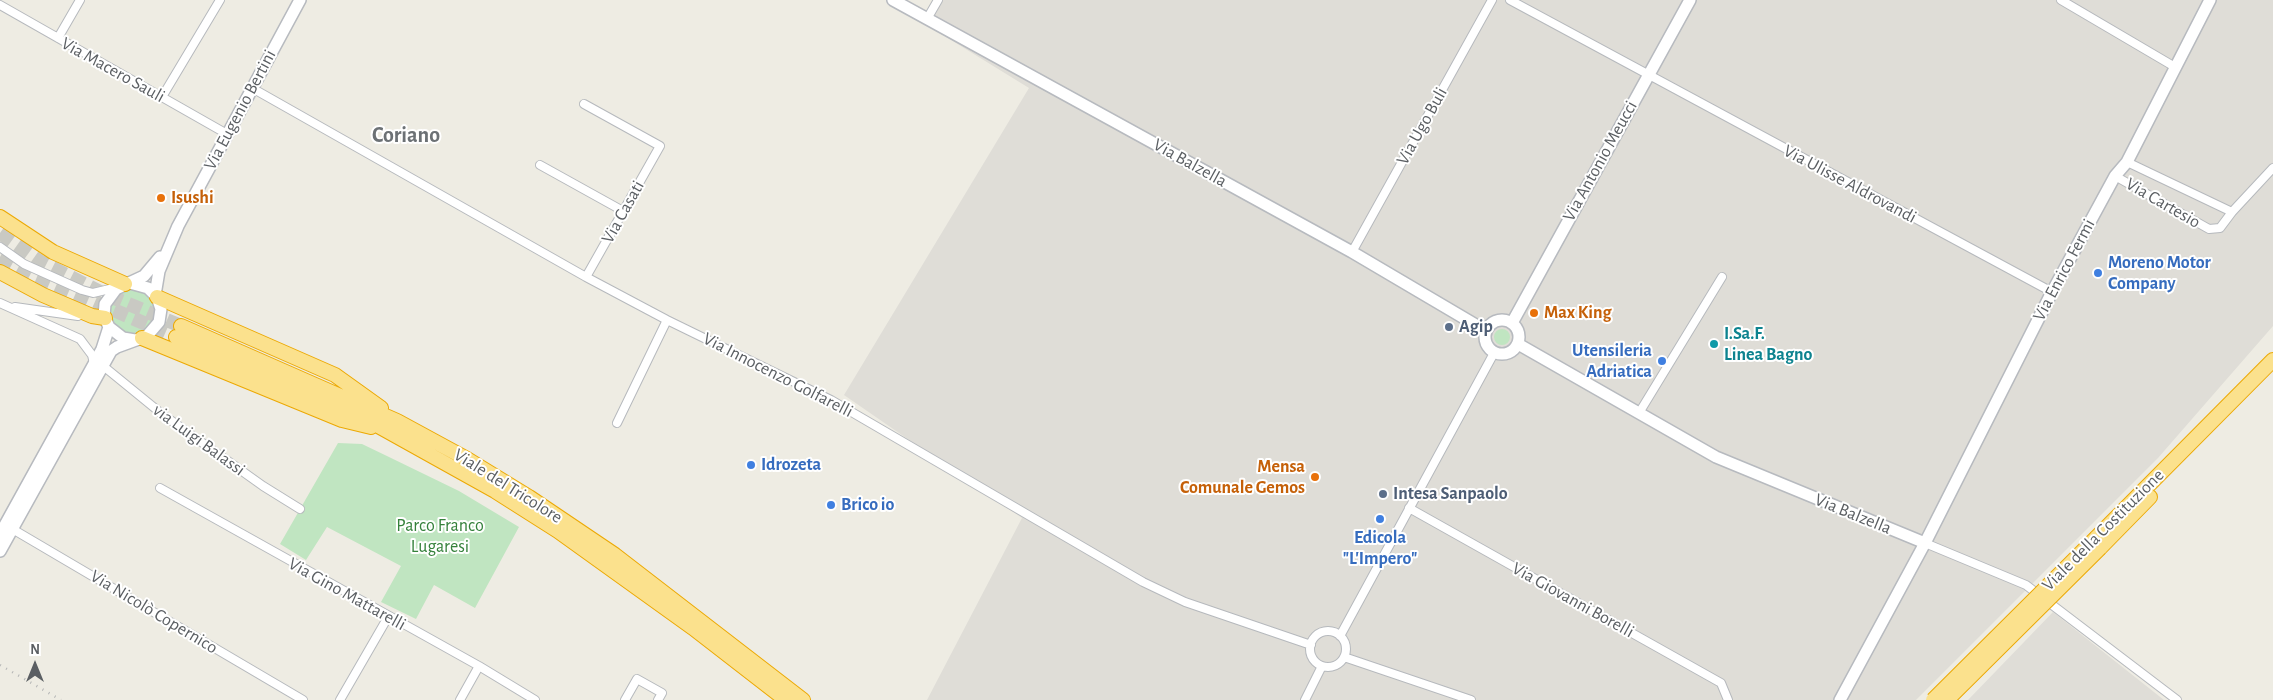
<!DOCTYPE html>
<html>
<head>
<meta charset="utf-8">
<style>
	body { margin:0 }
	#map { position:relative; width:2273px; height:700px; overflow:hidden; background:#eeece3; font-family:"Alegreya Sans",sans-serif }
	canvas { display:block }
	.north { position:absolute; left:10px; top:640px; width:50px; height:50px; -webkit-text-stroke:4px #fff; paint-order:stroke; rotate:0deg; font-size:14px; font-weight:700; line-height:20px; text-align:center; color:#5b5f63 }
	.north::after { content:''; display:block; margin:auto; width:18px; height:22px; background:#5b5f63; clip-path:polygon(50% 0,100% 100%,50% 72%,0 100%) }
</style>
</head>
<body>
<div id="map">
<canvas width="2273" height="700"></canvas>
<div class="north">N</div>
</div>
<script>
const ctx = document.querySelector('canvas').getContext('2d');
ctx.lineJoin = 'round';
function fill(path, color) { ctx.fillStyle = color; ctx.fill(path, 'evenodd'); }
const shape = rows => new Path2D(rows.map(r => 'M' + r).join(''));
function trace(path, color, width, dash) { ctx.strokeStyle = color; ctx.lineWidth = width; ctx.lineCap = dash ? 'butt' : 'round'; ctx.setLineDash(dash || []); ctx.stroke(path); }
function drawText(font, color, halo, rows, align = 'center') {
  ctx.font = font + ' "Alegreya Sans",sans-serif'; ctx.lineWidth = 4; ctx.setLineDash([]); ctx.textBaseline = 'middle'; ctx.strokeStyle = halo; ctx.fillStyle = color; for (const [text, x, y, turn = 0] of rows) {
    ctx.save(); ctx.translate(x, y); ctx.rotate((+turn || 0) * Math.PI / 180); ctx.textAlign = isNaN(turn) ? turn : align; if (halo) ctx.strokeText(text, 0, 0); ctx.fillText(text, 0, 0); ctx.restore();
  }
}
const industrial = shape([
	[938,0,2273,0,2273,326,2158,458,1916,700,927,700,1022,518,844,395,1029,88,925,24],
	[2053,612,2164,700,1968,700]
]);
const green = shape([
	'109 312a23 23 0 1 1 46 0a23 23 0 1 1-46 0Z',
	'1494 337a8 8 0 1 1 16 0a8 8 0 1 1-16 0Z',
	[338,443,362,444,389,457,459,491,519,527,475,608,434,585,416,619,381,602,401,566,327,527,306,560,280,544]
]);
const highwayTunnel = shape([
	[0,233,39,261,100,292,181,326],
	[0,257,33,275,176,337]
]);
const street = shape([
	[1510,0,2052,292],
	[2061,0,2175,67],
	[0,5,227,134],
	[927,19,938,0],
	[58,38,80,0],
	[252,88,586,277,667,320,831,400,1143,582,1185,602,1311,645],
	[162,97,220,0],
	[584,104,660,146,586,277],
	[2127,162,2232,212],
	[540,165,623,211],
	[2115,176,2209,229,2220,228,2232,212,2273,168],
	[0,247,24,264,82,290,93,293,118,287],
	[1352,252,1492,0],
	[0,303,80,339,92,355,94,364],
	[15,307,78,316],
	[102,365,162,414,263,486,300,509],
	[1639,413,1722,277],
	[617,423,667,320],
	[160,488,479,666,535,700],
	[1409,508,1721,683,1728,700],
	[9,527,303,700],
	[1925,543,2026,585,2177,700],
	'1310 649a18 18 0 1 1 36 0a18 18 0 1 1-36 0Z',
	[1340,636,1494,353],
	[1344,657,1471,700],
	[340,700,388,617],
	[460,700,479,666],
	[625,700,637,679,662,693,658,700],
	[1305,700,1322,666]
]);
const secondary = shape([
	[893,0,1352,252,1486,331],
	[155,295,159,271,178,226,300,0],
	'1485 337a17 17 0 1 1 34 0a17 17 0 1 1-34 0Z',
	[1512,323,1690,0],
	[135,340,123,338,109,327,104,316,105,304,116,289,144,276,160,257],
	[1518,344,1716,457,1925,543],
	[0,534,94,364,102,349,109,327],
	[0,551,111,351,117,347,147,336,159,322,161,309,157,297,148,288,130,283],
	[1840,700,1925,543,2052,292,2115,176,2127,162,2210,0]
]);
const highway = shape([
	[0,217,53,252,125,284],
	[0,272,43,295,92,316,105,318],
	[157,297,335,375,381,408],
	[181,326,397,421,467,459,529,497,615,555,803,700],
	[176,337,353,412,495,491,558,531,693,628,786,700],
	[142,338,342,420,371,427],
	[2096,538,2273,360],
	[2100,548,2150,497]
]);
const rail = shape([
	[0,665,61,700]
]);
const highwayBridge = shape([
	[1933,700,2096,538],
	[1947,700,2100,548]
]);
const markers = [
	[161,198,5,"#e8710a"],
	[2098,273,5,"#3f7fe0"],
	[1534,313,5,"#e8710a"],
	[1449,327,5,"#5c6f8a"],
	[1714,344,5,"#0f9aa8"],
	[1662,361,5,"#3f7fe0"],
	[751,465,5,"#3f7fe0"],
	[1315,477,5,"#e8710a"],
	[1383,494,5,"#5c6f8a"],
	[831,505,5,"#3f7fe0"],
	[1380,519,5,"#3f7fe0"]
];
const streetNames = [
	["Via Macero Sauli",113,70,29],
	["Via Eugenio Bertini",240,110,-62],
	["Via Ugo Buli",1422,126,-61],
	["Via Antonio Meucci",1600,161,-61],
	["Via Balzella",1190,163,29],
	["Via Ulisse Aldrovandi",1850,184,28],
	["Via Cartesio",2163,203,30],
	["Via Casati",623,212,-61],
	["Via Enrico Fermi",2064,270,-62],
	["Via Innocenzo Golfarelli",778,375,27],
	["via Luigi Balassi",199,440,36],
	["Viale del Tricolore",508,486,32],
	["Via Balzella",1853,514,22],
	["Viale della Costituzione",2103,530,-45],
	["Via Gino Mattarelli",347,594,29],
	["Via Giovanni Borelli",1573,600,29],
	["Via Nicolò Copernico",154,612,31]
];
const foodNames = [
	["Isushi",171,198],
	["Max King",1544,313],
	["Mensa",1305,467,"right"],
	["Comunale Gemos",1305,488,"right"]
];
const shopNames = [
	["Moreno Motor",2108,263],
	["Company",2108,284],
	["Utensileria",1652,351,"right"],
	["Adriatica",1652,372,"right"],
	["Idrozeta",761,465],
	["Brico io",841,505],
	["Edicola",1380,538,"center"],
	["\"L'Impero\"",1380,559,"center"]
];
const serviceNames = [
	["Agip",1459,327],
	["Intesa Sanpaolo",1393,494]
];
const cultureNames = [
	["I.Sa.F.",1724,334],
	["Linea Bagno",1724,355]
];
const parkNames = [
	["Parco Franco",440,526],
	["Lugaresi",440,547]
];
const districtNames = [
	["Coriano",406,135]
];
fill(industrial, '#dfddd7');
fill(green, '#c0e5c1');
trace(highwayTunnel, '#c9c9c3', 14, [14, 7]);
trace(street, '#b6b9bd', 10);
trace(secondary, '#b7babf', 14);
trace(highway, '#eca904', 16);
trace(street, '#fff', 8);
trace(secondary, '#fff', 11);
trace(highway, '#fbe18d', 14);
trace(rail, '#b4b5b5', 2.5, [1, 6]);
trace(highwayBridge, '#eca904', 16, []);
trace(highwayBridge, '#fbe18d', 14);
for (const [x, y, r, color] of markers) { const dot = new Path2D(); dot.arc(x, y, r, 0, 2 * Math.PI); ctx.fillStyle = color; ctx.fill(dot); trace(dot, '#fff', 2); }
drawText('18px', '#5b5f63', '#fff', streetNames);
drawText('bold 18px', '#c56008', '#fff', foodNames, 'left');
drawText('bold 18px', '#366cbe', '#fff', shopNames, 'left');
drawText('bold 18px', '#4e5e75', '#fff', serviceNames, 'left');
drawText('bold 18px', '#0d838f', '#fff', cultureNames, 'left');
drawText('18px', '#35813b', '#fff', parkNames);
drawText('bold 22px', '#6c7175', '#fff', districtNames);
</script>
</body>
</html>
